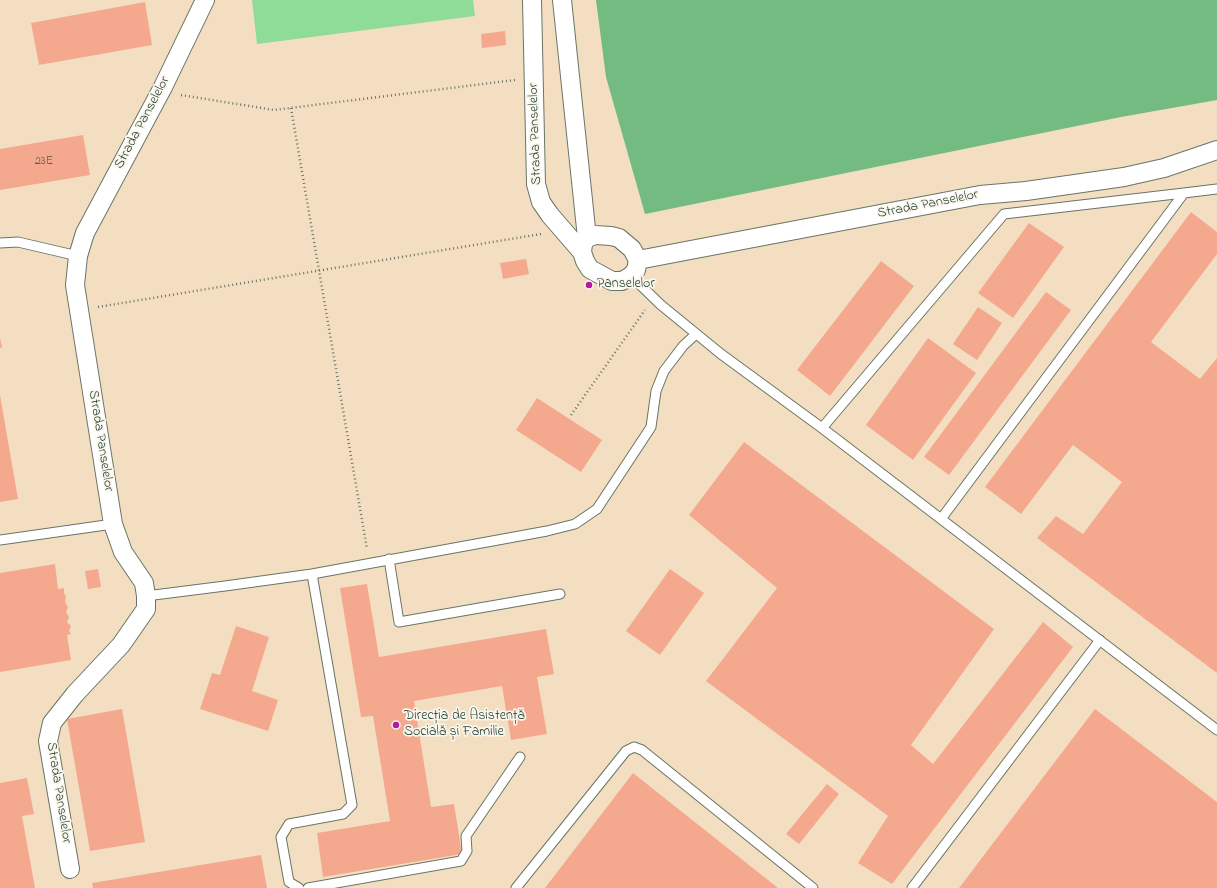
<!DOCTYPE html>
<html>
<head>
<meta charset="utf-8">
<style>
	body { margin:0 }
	canvas { display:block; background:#f3dec1 }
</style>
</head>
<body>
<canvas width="1217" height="888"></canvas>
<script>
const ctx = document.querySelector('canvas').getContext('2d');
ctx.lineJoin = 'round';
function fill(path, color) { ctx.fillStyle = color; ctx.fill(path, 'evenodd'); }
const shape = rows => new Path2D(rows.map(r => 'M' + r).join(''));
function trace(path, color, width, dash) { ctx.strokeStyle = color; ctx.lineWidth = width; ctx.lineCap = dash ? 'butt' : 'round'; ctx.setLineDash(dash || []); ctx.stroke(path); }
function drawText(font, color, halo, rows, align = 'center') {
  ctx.font = font + ' "Indie Flower",sans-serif'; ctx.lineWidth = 3.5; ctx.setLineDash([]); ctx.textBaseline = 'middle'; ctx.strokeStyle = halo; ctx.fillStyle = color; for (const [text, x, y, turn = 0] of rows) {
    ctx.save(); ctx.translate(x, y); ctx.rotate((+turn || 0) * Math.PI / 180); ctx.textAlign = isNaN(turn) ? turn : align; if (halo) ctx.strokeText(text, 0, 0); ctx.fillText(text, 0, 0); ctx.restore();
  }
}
const green = shape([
	[252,0,473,0,475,16,257,44]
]);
const forest = shape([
	[596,0,1217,0,1217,100,1121,117,645,214,606,77]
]);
const building = shape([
	[145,2,152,45,39,65,31,23],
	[505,31,506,45,482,48,481,34],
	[83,135,90,175,0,190,0,149],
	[1191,212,1217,232,1217,254,1151,342,1200,379,1217,358,1217,673,1037,538,1056,516,1083,534,1122,482,1073,445,1021,514,985,487],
	[1029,223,1064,247,1013,318,978,293],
	[526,259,529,274,503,279,500,263],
	[881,261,914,286,830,396,797,370],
	[1046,292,1071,310,949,475,924,457],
	[978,307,1002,323,977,360,953,344],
	[0,338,2,347,0,348],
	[928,338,976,373,913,460,866,425],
	[0,395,18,499,0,502],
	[537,398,602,440,581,472,516,430],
	[744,442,994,629,911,745,933,764,1043,622,1073,647,892,884,858,863,888,816,706,681,777,588,689,515],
	[55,564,58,589,64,588,64,593,66,597,65,602,68,607,66,612,69,617,67,622,71,626,69,631,71,634,67,635,71,660,0,672,0,573],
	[98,569,101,587,88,589,85,571],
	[670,569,704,593,660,655,626,631],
	[367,584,379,657,546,629,554,674,537,677,547,734,511,740,502,686,414,701,431,807,454,804,462,854,323,877,317,833,390,821,373,716,361,717,340,588],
	[236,626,269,637,252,691,278,700,268,731,200,709,212,673,220,675],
	[122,709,145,842,90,851,67,719],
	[1095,709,1217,802,1217,888,959,888],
	[633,773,778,888,545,888],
	[27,778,34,814,22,816,35,888,0,888,0,783],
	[827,784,839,794,799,844,786,834],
	[261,855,267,888,93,888,92,883]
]);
const path = shape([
	[181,95,274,110,515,80],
	[291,108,367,549],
	[98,307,541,234],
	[571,415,645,310]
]);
const service = shape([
	[0,243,18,242,78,256],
	[631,276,661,305,721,354,822,428,1217,730],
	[822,428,1004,214,1184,193],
	[941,519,1184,193,1217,189],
	[0,540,113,524],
	[389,559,399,622,560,594],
	[146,596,225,586,312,574,547,531,575,524,597,509,651,427,656,391,664,371,683,346,696,334],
	[299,888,289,882,281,837,289,824,343,814,352,805,312,574],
	[308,888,461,861,467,851,466,836,520,757],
	[516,888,626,751,634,747,642,750,813,888],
	[912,888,1100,640]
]);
const minor = shape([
	[532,0,536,184,541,202,550,215,582,252],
	[562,0,587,238],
	[595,235,611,236,619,238,632,249,638,260,636,270,631,276,622,281,612,281,590,269,585,261,582,252,583,244,587,238,595,235],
	[638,260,980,195,1026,191,1124,177,1164,168,1217,150],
	[70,869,48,741,52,723,75,694,121,645,146,609,146,596,144,583,123,552,113,524,75,285,78,256,85,233,163,87,205,0]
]);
const markers = [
	[589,285,4,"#b5179e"],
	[396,725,4,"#b5179e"]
];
const numberNames = [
	["23E",44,162]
];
const streetNames = [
	["Strada Panselelor",143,123,-62],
	["Strada Panselelor",536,134,-92],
	["Strada Panselelor",928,205,-11],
	["Strada Panselelor",100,441,81],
	["Strada Panselelor",58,793,81]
];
const poiNames = [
	["Panselelor",597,285],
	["Direcția de Asistență",404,717],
	["Socială și Familie",404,733]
];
fill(green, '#8fdb98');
fill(forest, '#73bb80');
fill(building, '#f4a98f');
trace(service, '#697565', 11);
trace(minor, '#697565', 20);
trace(path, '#697565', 2.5, [1, 3]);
trace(service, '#fff', 9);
trace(minor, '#fff', 18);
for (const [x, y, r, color] of markers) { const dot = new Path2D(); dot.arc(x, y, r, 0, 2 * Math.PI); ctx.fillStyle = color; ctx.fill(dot); trace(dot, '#fbf7ec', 1.5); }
drawText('12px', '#54584b', null, numberNames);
drawText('14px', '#1f3d34', '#fbf7ec', streetNames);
drawText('14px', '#1f3d34', '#fbf7ec', poiNames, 'left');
</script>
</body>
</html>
